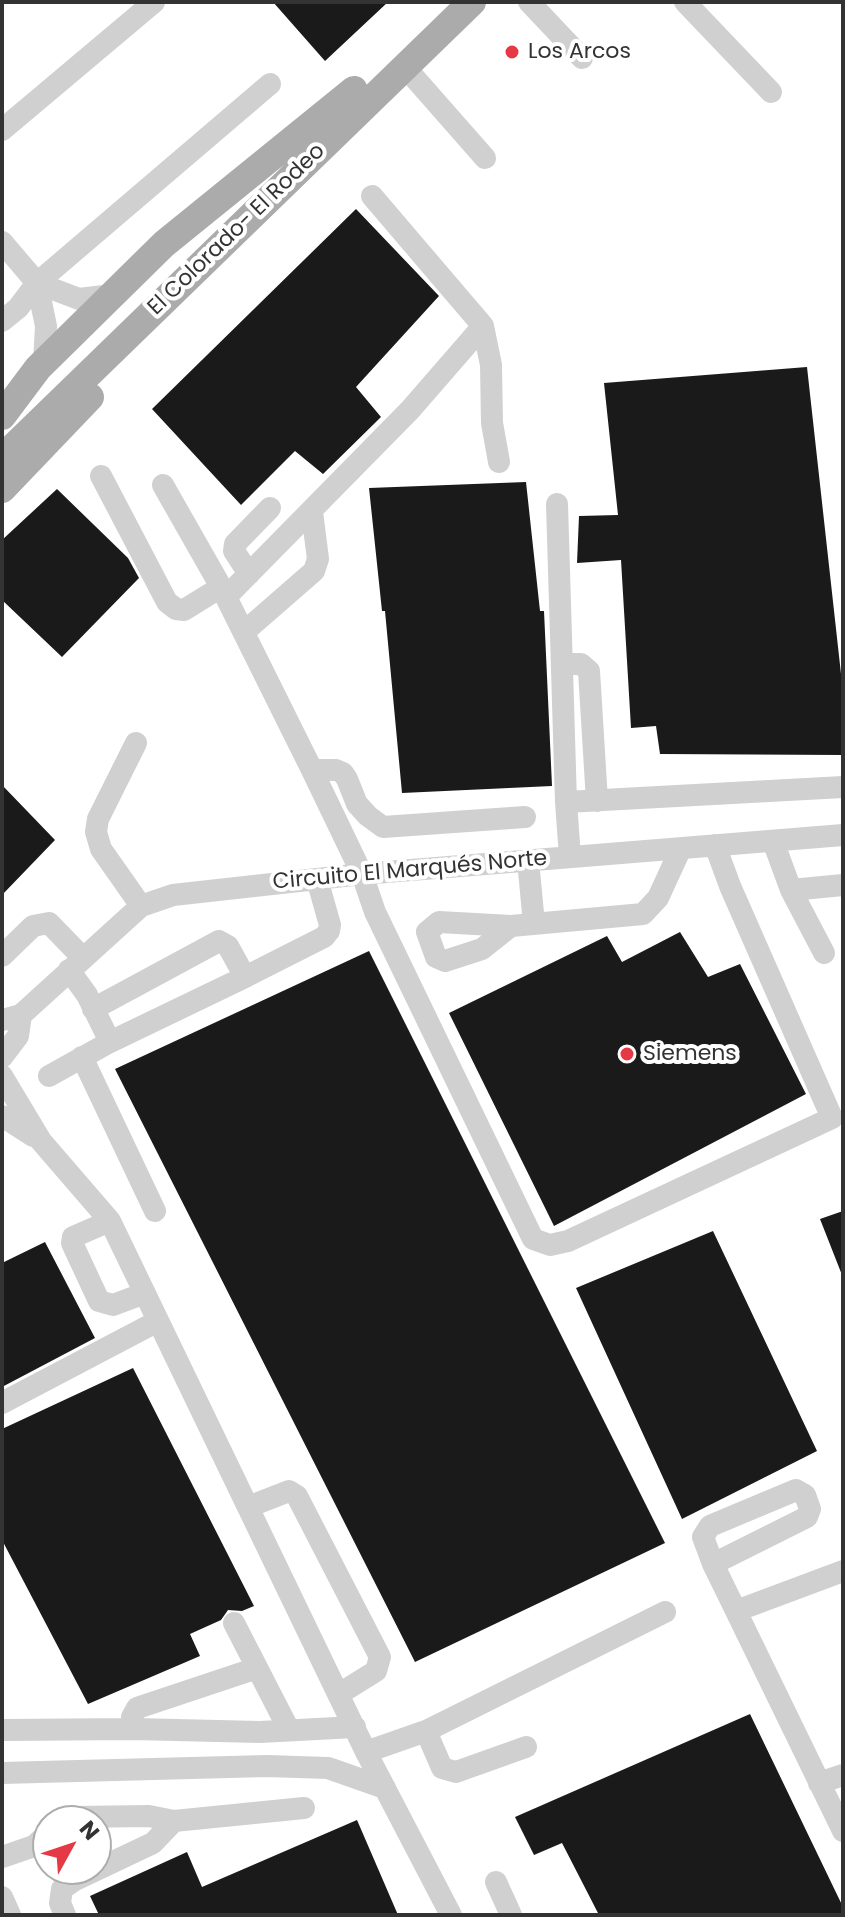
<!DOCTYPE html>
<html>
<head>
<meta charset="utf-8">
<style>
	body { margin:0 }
	#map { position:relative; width:845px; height:1917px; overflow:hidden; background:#fff; font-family:Poppins,sans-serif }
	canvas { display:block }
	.frame { position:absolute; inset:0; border:4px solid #333; pointer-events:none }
	.north { position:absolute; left:32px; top:1805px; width:80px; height:80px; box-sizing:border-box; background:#fff; border:2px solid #adadad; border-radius:50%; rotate:50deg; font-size:22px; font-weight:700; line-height:32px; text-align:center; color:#333 }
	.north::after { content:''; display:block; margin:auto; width:28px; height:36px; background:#e63946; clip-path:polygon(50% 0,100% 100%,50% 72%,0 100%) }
</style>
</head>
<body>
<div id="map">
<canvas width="845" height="1917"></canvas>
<div class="frame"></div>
<div class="north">N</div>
</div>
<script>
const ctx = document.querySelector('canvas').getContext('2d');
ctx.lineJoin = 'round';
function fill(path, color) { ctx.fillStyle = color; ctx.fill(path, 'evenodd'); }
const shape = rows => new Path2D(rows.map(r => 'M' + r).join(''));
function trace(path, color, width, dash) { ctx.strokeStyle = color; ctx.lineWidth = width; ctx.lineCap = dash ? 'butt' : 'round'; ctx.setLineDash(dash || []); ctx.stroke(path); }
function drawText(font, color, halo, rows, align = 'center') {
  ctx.font = font + ' Poppins,sans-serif'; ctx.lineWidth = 8; ctx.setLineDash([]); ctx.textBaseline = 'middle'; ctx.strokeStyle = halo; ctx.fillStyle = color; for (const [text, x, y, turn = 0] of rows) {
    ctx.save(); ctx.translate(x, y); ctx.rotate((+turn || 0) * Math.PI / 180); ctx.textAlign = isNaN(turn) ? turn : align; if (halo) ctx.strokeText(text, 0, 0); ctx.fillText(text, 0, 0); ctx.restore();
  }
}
const building = shape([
	[273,2,388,2,325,61],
	[356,209,439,296,356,387,381,417,323,474,295,451,241,505,152,409],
	[807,367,843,692,843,755,660,754,656,726,631,728,621,560,577,563,579,516,618,515,604,383],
	[526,482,540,611,544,611,552,786,402,793,385,611,382,611,369,488],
	[57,489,128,558,139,578,62,657,2,600,2,540],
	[2,785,55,840,2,895],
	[680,932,708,977,740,964,806,1094,554,1226,449,1013,607,936,622,962],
	[369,951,665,1543,415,1662,115,1069],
	[843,1211,843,1275,842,1275,820,1219],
	[713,1231,817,1451,682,1519,576,1288],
	[45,1242,95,1338,2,1387,2,1263],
	[133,1368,254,1606,242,1611,228,1610,221,1620,190,1634,200,1656,88,1704,2,1540,2,1429],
	[750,1714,843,1907,843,1915,599,1915,562,1843,534,1855,515,1817],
	[357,1820,398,1915,99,1915,90,1896,187,1852,202,1887]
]);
const minor = shape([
	[529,2,582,58],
	[685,2,771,92],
	[405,67,485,158],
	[2,130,154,2],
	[372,196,483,326,491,365,492,423,499,462],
	[2,242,37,283,79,299,112,295],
	[37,283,46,326,44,362],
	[2,321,18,308,37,283,270,84],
	[101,476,167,602,176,609,184,610,221,587],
	[163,485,221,587,312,770,362,874,375,912,533,1239,550,1245,568,1241,832,1118,730,886,715,845],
	[557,504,566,802,570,857],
	[249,574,234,551,235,544,270,508],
	[226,597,410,410,483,326],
	[244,632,314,571,318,559,312,512],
	[562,664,581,664,589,671,597,801],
	[136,743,98,819,96,832,101,849,141,906],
	[312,770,336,770,343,773,347,779,357,804,368,816,383,827,525,817],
	[566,802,843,787],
	[773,841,791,890,843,885],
	[528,860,534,924],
	[791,890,824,953],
	[511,926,439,922,427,932,436,957,445,961,482,949,511,926,643,914,658,898,681,848],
	[2,956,33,926,49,923,83,958],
	[69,970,87,995,110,1042],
	[245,977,324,937,329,931,330,925,317,879],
	[2,1020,21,1015,141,906,173,895,362,874,843,835],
	[2,1057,18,1036,21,1015],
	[82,1057,155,1211],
	[2,1076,41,1141,110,1221,366,1752,451,1915],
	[49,1076,110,1042,245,977,228,946,219,941,93,1009],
	[2,1116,33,1136],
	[110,1221,73,1237,72,1243,99,1301,113,1305,145,1293],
	[2,1403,158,1321],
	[248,1507,289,1491,297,1496,380,1657,376,1671,339,1694],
	[713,1564,807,1517,810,1509,805,1495,796,1490,710,1526,703,1537,713,1564,736,1611,843,1831],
	[736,1611,843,1571],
	[234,1623,289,1730],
	[134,1729,132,1717,137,1708,257,1668],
	[2,1730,134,1729,260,1732,355,1727],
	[426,1731,665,1612],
	[366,1752,426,1731,442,1768,456,1772,526,1747],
	[2,1773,267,1766,328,1768,385,1788],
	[819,1783,843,1775],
	[174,1821,304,1808],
	[2,1857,34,1846,48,1833],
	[496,1882,511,1915],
	[2,1897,10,1915],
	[65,1915,60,1903,62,1889,75,1880,153,1843,174,1821,149,1816,74,1817,65,1821]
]);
const major = shape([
	[2,416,38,368,164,244,354,90],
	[2,458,472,2],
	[2,489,90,397]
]);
const markers = [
	[512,52,8,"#e63946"],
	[627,1054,8,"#e63946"]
];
const poiNames = [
	["Los Arcos",528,52],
	["Siemens",643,1054]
];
const streetNames = [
	["El Colorado- El Rodeo",237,230,-44],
	["Circuito El Marqués Norte",410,871,-5]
];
fill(building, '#1a1a1a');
trace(minor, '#d0d0d0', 22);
trace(major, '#ababab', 28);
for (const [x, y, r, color] of markers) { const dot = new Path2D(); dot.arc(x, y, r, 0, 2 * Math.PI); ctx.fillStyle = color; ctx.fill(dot); trace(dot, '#fff', 3); }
drawText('22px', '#333', '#fff', poiNames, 'left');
drawText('22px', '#333', '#fff', streetNames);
</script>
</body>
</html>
